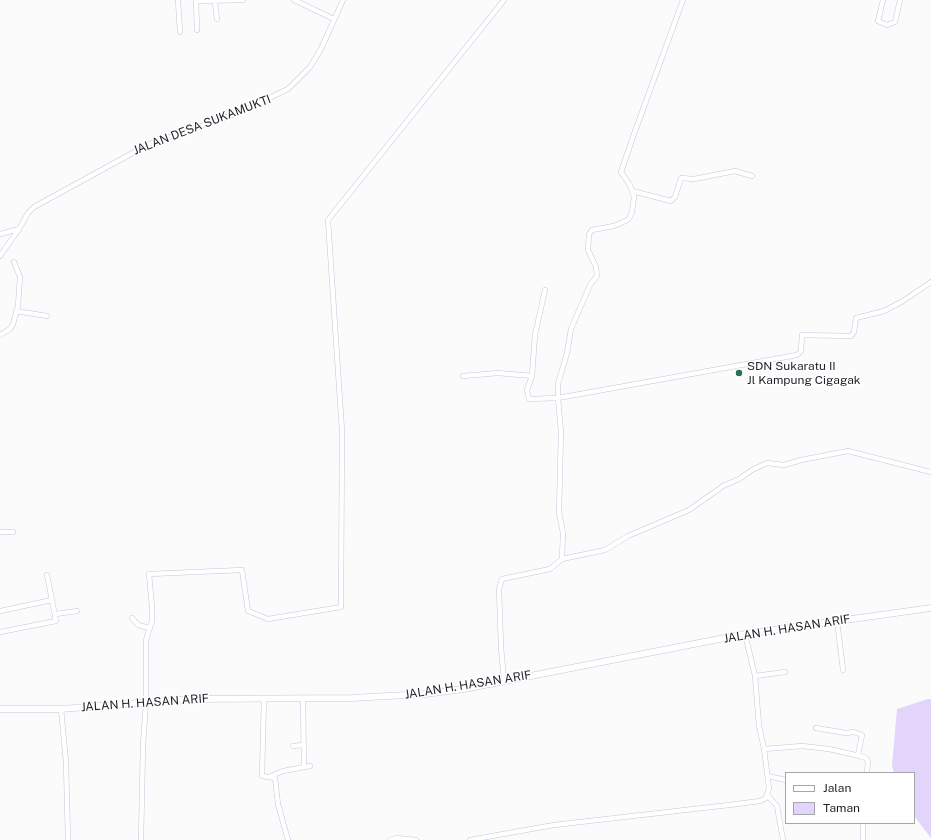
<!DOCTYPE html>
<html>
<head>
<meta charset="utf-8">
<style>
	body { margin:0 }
	#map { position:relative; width:931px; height:840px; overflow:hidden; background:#fbfbfb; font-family:"Public Sans",sans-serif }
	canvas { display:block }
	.legend { position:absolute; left:785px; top:772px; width:130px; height:52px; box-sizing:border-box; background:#fff; border:1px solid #a4a6a9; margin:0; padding:5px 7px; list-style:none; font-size:12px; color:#1c2027 }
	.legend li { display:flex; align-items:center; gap:8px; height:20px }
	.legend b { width:20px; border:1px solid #a4a6a9 }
</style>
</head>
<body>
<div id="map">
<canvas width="931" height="840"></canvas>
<ul class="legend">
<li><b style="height:5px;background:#fff"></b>Jalan</li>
<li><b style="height:11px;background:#e2d4fa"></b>Taman</li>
</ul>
</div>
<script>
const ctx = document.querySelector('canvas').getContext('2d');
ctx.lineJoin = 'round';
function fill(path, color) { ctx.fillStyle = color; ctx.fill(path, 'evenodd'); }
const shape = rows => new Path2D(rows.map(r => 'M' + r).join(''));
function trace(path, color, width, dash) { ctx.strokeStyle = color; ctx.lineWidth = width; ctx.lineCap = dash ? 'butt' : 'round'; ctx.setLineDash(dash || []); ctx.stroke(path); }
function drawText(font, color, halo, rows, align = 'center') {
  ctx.font = font + ' "Public Sans",sans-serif'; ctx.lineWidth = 3; ctx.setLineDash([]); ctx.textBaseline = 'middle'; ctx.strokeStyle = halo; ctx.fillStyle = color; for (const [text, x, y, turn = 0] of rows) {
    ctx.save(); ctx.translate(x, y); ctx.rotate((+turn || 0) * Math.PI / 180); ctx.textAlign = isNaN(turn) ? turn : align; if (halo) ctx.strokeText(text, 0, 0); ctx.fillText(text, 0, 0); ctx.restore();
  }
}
const green = shape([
	[928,699,931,699,931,838,914,816,914,773,894,773,892,766,897,709]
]);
const street = shape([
	[178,0,180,32],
	[196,0,197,30],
	[294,0,334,19],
	[883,0,878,21,887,25,895,22,900,0],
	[196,1,243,0],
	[215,2,217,19],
	[632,191,671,201,675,197,681,178,694,179,735,171,752,176],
	[0,234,19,229],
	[0,256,19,229,28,213,34,207,149,144,238,113,288,89,310,67,321,49,343,0],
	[16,311,47,316],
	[0,335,10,329,13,324,18,306,20,277,14,262],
	[463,376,498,373,532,376,527,390,529,399,558,398,558,384,567,353,571,329,590,285,597,276,596,267,588,250,589,234,592,230,614,226,621,223,629,219,632,212,634,197,630,185,621,172,634,134,683,0],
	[532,376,535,335,545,290],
	[0,532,13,532],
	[562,559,563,533,559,512,561,432,558,398,797,355,801,351,802,335,851,336,854,332,856,318,884,311,903,301,931,282],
	[0,611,52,600],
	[56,614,77,611],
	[132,618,138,625,149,628],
	[837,621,843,670],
	[0,632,56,621,47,575],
	[755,676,785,672],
	[504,681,501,647,499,589,502,579,550,569,562,559,605,550,628,536,689,510,723,486,739,479,752,470,767,463,784,465,801,460,848,451,931,472],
	[264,698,262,776,275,778,278,804,288,840],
	[303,698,304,767],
	[61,709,66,762,68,840],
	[816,728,846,733,854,732,862,735,858,755],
	[293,746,303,745],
	[764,749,802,746,829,749,860,756,866,758,868,761,867,773],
	[271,776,283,771,310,766],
	[768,776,786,780],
	[768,796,777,806,783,840],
	[141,840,143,745,146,702,146,640,152,621,152,607,149,574,242,570,248,611,268,619,341,607,342,431,328,220,504,0],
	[390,840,396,838,416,840],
	[470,840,554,825,729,805,760,801,766,798,769,788,764,749,759,726,755,676,745,634],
	[863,840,863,823]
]);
const secondary = shape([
	[0,709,61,709,189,699,352,698,425,694,464,689,745,634,931,608]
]);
const markers = [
	[739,373,4,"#306e5b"]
];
const streetNames = [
	["JALAN DESA SUKAMUKTI",202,125,-21],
	["JALAN H. HASAN ARIF",787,629,-9],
	["JALAN H. HASAN ARIF",468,685,-9],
	["JALAN H. HASAN ARIF",145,703,-4]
];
const poiNames = [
	["SDN Sukaratu II",747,366],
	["Jl Kampung Cigagak",747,380]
];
fill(green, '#e2d4fa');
trace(street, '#bec8db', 5.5);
trace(secondary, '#bec8db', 7);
trace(street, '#fff', 4.5);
trace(secondary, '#fff', 6);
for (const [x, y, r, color] of markers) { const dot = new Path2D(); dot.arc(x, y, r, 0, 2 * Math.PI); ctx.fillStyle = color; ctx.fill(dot); trace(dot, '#fff', 1.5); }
drawText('12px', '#1c2027', '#fff', streetNames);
drawText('12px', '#1c2027', '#fff', poiNames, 'left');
</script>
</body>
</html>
